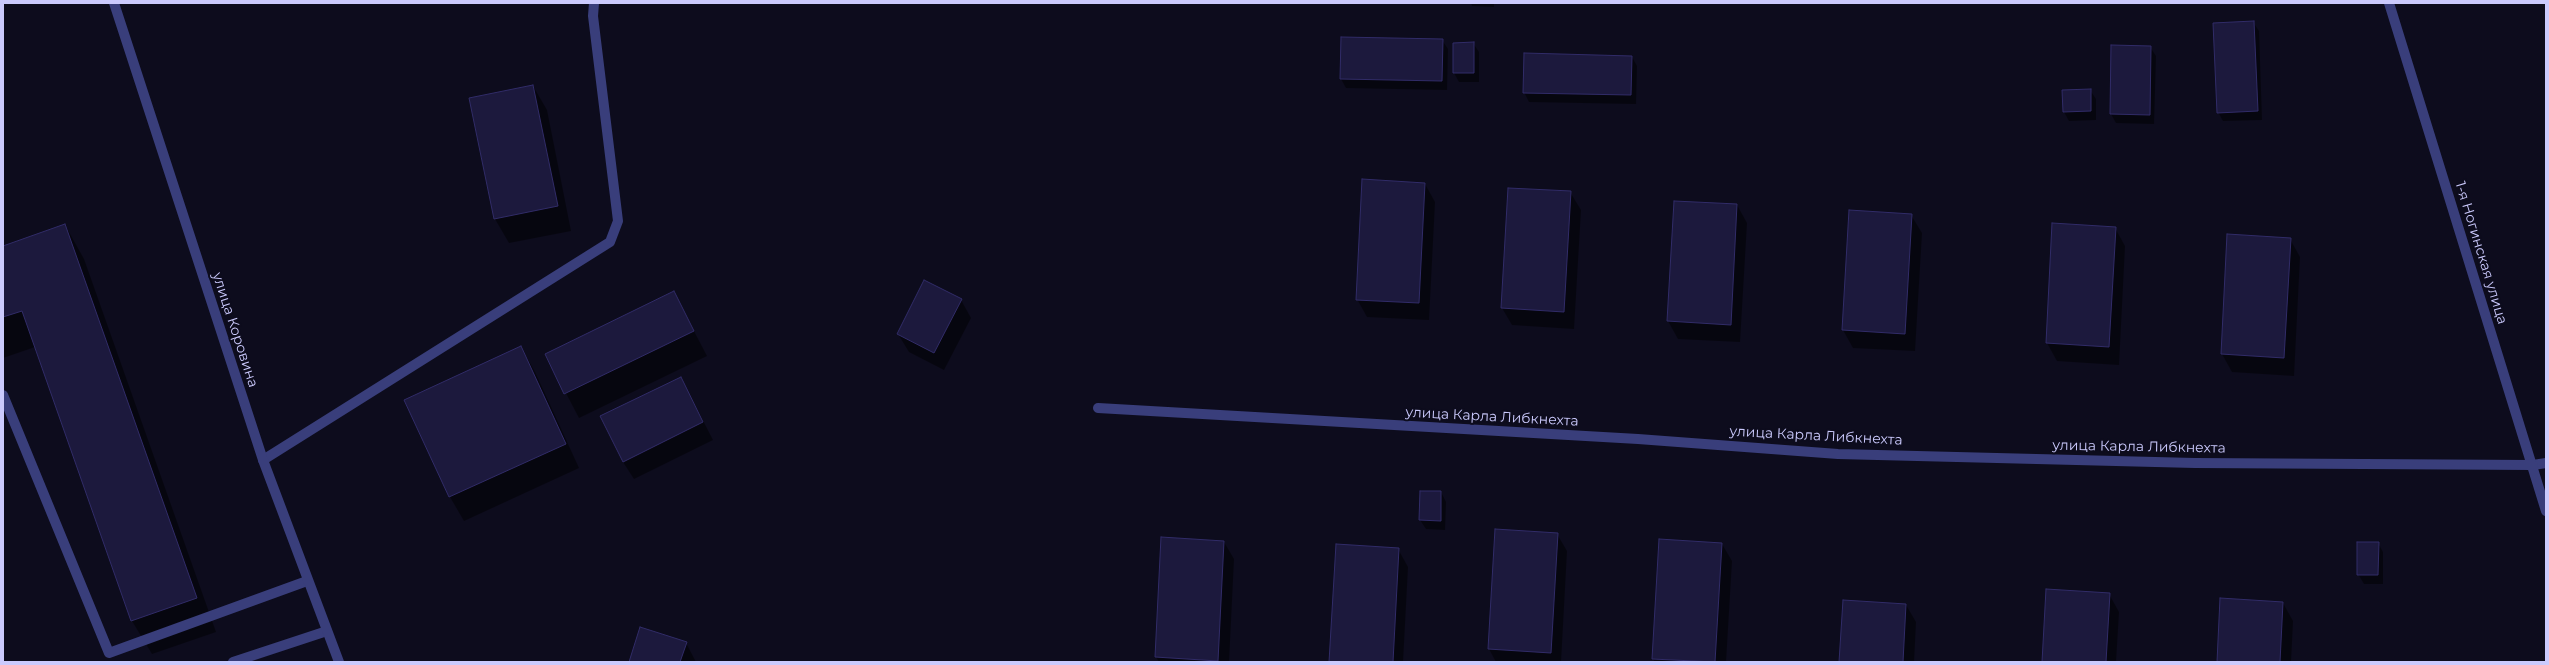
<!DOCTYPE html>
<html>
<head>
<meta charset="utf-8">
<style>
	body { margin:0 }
	#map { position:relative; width:2549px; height:665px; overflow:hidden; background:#0d0c1d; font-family:Montserrat,sans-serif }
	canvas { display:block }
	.frame { position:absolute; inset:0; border:4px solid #cbcafd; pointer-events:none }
</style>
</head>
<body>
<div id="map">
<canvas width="2549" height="665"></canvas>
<div class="frame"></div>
</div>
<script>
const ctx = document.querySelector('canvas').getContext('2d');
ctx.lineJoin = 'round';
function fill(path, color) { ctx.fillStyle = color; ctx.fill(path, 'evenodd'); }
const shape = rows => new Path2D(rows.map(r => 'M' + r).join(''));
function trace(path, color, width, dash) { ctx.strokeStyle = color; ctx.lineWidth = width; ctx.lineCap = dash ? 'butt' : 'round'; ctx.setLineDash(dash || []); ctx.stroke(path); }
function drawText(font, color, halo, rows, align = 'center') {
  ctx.font = font + ' Montserrat,sans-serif'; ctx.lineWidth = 4; ctx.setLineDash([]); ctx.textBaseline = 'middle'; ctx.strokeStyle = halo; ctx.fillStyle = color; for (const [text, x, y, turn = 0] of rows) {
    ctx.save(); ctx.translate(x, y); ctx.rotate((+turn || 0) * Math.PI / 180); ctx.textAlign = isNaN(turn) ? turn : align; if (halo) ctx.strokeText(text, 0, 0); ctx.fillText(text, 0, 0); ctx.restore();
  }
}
const shadow = shape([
	[1471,3,1494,3,1494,7,1472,6],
	[2253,22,2259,31,2262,120,2223,121,2218,112],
	[1442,40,1448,49,1447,90,1346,88,1341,79],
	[1473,43,1479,52,1479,82,1459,82,1454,73],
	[2112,46,2150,47,2156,56,2154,124,2116,123,2111,114],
	[1632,57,1637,66,1636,104,1529,102,1524,92],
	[533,86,547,110,571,231,509,243,495,219],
	[2090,90,2096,99,2096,120,2069,121,2064,112],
	[1425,184,1435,202,1429,320,1367,317,1357,299],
	[1570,192,1581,210,1574,329,1512,325,1502,308],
	[1737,205,1747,223,1740,342,1678,339,1668,321],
	[1911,215,1922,233,1915,351,1853,348,1843,330],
	[65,225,84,259,216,632,152,654,132,621,35,347,3,358,3,247],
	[2115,228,2125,246,2119,365,2057,361,2047,343],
	[2290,239,2300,257,2294,376,2232,372,2222,354],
	[674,293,707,356,579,418,546,355],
	[961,300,971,318,944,370,909,352,898,334],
	[521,347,535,372,579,468,464,521,450,497,406,400],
	[681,378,713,440,634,479,623,462],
	[1421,492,1441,492,1446,502,1445,530,1426,529,1420,520],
	[1557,534,1567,551,1561,662,1496,662,1489,649],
	[1224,542,1234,559,1229,662,1159,662,1156,657],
	[2378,543,2383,552,2383,584,2364,584,2358,574],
	[1722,544,1732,561,1726,662,1655,662,1653,659],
	[1398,549,1408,567,1403,662,1330,662],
	[2109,594,2119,612,2116,662,2043,662],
	[2283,603,2293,621,2291,662,2218,662],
	[1906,605,1916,622,1914,662,1840,662],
	[686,643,696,662,630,662]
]);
const building = shape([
	[2254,21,2258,111,2217,113,2213,23,2254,21],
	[1341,37,1443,39,1442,81,1340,79,1341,37],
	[1474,42,1474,73,1453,73,1453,43,1474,42],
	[2111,45,2151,46,2150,115,2110,114,2111,45],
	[1524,53,1632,56,1631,95,1523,93,1524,53],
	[533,85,558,206,494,219,469,98,533,85],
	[2091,89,2091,111,2063,112,2062,90,2091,89],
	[1362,179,1425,183,1419,303,1356,300,1362,179],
	[1508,188,1571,191,1564,312,1501,308,1508,188],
	[1674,201,1737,204,1731,325,1667,321,1674,201],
	[1849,210,1912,214,1905,334,1842,330,1849,210],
	[2052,223,2116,227,2109,347,2046,343,2052,223],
	[65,224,197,598,131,621,22,311,3,317,3,246,65,224],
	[2227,234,2291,238,2284,358,2221,354,2227,234],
	[924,280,962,299,934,353,897,334,924,280],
	[674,291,694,331,564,394,545,354,674,291],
	[521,346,566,444,449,497,404,400,521,346],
	[681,377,703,422,623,462,600,416,681,377],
	[1420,491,1441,491,1441,521,1419,520,1420,491],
	[1495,529,1558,533,1551,653,1488,649,1495,529],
	[1161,537,1224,541,1218,661,1155,657,1161,537],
	[1659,539,1722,543,1715,662,1652,659,1659,539],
	[2357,542,2379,542,2378,575,2357,575,2357,542],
	[1336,544,1399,548,1393,662,1329,662,1336,544],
	[2046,589,2110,593,2106,662,2042,662,2046,589],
	[2220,598,2283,602,2280,662,2217,662,2220,598],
	[1843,600,1906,604,1903,662,1839,662,1843,600],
	[640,627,687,642,680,662,629,662,640,627]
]);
const lane = shape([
	[3,395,109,653,307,581],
	[263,460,610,242,618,221,593,16,594,3],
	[2533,465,2546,463],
	[233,662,327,631]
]);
const street = shape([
	[114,3,263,460,339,662],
	[2389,3,2546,511],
	[1098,408,1638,439,1838,454,2195,463,2533,465]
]);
const streetNames = [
	["1-я Ногинская улица",2481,253,73],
	["улица Коровина",235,330,72],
	["улица Карла Либкнехта",1492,417,3],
	["улица Карла Либкнехта",1816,436,3],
	["улица Карла Либкнехта",2139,447,1]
];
fill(shadow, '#0007');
fill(building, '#1c193d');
trace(building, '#312c68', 1);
trace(lane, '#393e7b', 10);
trace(street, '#393e7b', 10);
drawText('14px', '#cbcafd', '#0d0c1d', streetNames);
</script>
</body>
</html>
